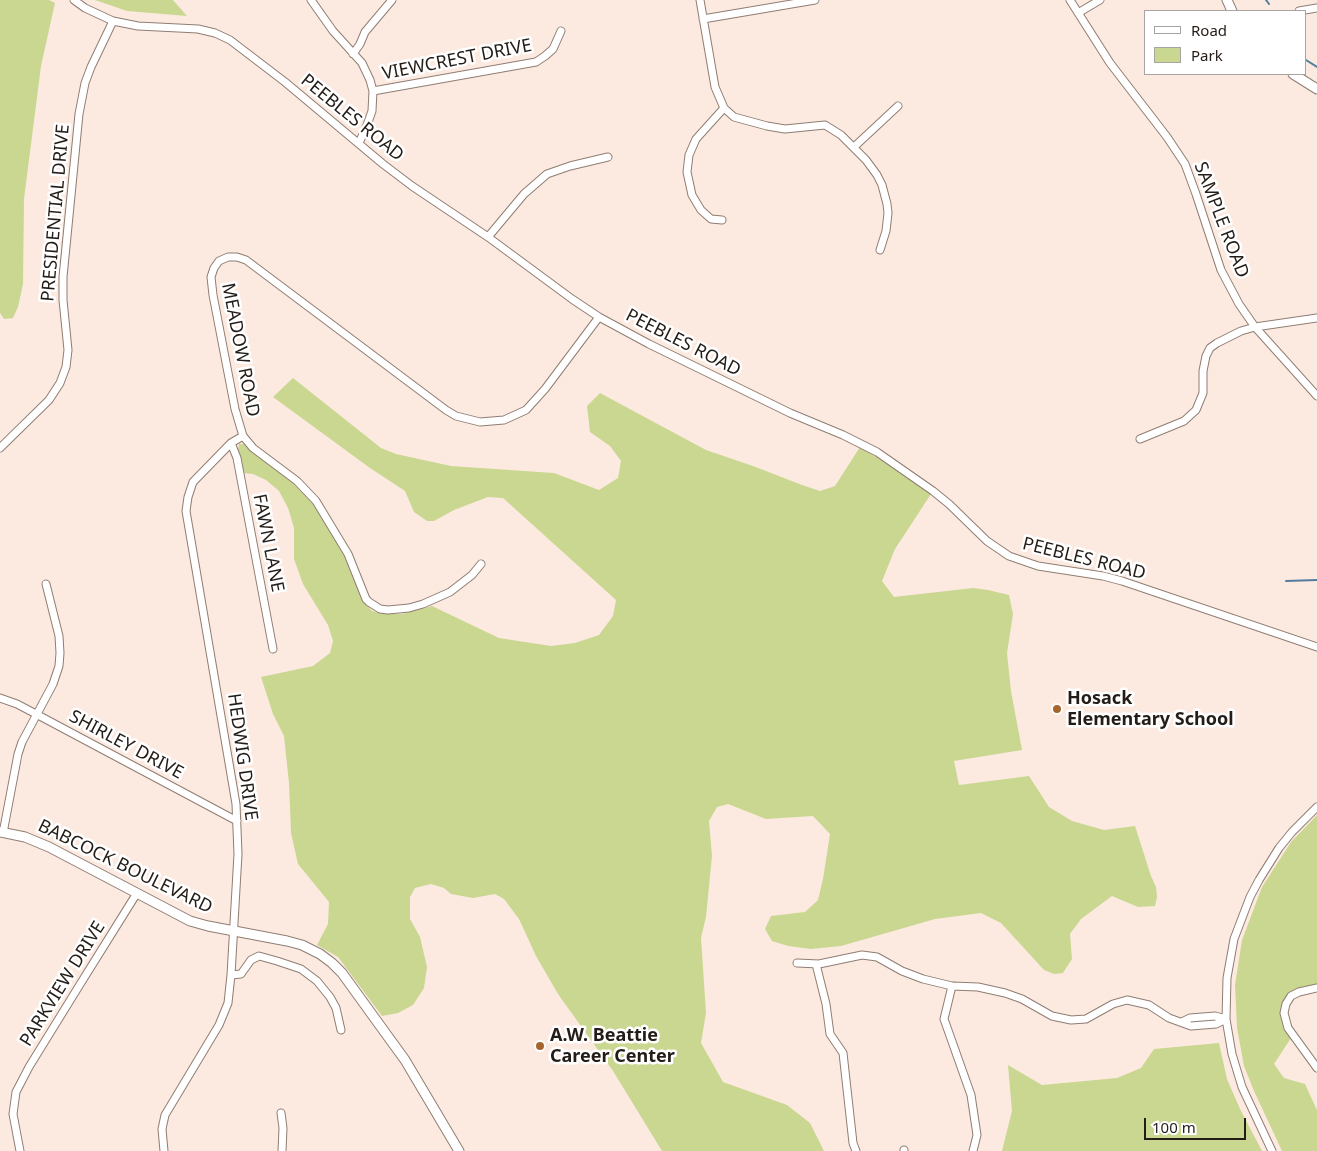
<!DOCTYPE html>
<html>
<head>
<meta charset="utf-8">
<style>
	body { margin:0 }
	#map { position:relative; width:1317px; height:1151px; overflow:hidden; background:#fceae1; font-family:"Noto Sans",sans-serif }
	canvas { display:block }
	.legend { position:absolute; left:1144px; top:10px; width:162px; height:65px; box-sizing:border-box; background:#fff; border:1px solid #a7a4a2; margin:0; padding:6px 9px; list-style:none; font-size:15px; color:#231c17 }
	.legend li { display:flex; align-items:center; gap:10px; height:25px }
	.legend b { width:25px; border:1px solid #a7a4a2 }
	.scale { position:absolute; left:1144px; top:1118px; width:102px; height:22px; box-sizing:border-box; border:2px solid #231c17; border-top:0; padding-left:6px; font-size:15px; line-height:18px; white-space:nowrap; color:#231c17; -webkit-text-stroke:4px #fff; paint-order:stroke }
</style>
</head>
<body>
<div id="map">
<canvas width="1317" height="1151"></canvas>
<ul class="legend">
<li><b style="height:6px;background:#fff"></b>Road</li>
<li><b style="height:14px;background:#cad790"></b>Park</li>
</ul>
<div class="scale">100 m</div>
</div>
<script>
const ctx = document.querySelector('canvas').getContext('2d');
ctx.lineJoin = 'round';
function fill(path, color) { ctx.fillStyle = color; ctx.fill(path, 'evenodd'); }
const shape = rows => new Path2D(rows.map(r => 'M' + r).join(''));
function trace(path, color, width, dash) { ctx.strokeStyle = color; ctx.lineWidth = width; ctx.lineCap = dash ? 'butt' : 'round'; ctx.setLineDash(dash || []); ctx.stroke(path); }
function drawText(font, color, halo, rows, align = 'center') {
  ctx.font = font + ' "Noto Sans",sans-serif'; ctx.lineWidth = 5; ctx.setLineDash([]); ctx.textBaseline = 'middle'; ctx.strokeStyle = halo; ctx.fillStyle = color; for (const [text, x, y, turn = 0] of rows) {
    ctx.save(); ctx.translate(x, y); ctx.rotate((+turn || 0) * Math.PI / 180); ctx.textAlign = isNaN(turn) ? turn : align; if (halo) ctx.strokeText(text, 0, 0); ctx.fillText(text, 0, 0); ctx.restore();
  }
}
const green = shape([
	[0,0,49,0,55,3,41,66,24,199,23,284,18,307,13,318,4,319,0,313],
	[95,0,173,0,187,16,127,11],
	[293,378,381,448,396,454,451,466,554,473,599,490,618,478,621,461,610,446,590,432,587,406,600,393,706,450,753,466,802,485,820,491,835,486,860,447,884,462,931,494,895,549,882,581,894,597,973,588,988,590,1009,595,1013,614,1007,653,1011,691,1022,750,954,761,959,785,1029,776,1049,807,1072,821,1104,830,1135,826,1151,876,1156,887,1157,897,1155,906,1138,907,1112,896,1081,919,1070,934,1072,959,1063,973,1054,974,1044,970,1001,923,981,913,935,919,841,946,811,949,788,946,772,941,765,929,771,916,805,912,818,900,823,879,830,834,813,816,766,819,728,804,717,807,709,821,712,856,706,917,701,938,706,1013,701,1043,723,1082,787,1105,810,1123,824,1151,662,1151,613,1071,558,994,536,956,519,919,504,899,495,894,473,898,451,894,444,888,431,884,415,888,410,897,410,919,420,937,427,967,424,988,413,1005,398,1013,382,1016,338,957,317,945,328,924,329,902,298,864,291,833,289,783,284,736,273,714,261,677,313,666,330,653,333,641,328,625,303,584,294,559,294,528,288,508,279,491,266,480,253,474,243,473,238,450,239,444,244,444,257,456,289,479,315,506,343,553,364,602,372,611,382,614,402,614,432,606,499,638,551,646,575,643,599,635,613,616,616,600,503,498,488,497,454,510,434,521,427,521,414,512,405,491,370,468,273,397],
	[1317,815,1317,988,1299,992,1285,1008,1293,1035,1274,1064,1284,1078,1305,1084,1317,1110,1317,1151,1282,1151,1254,1091,1244,1066,1237,1028,1235,985,1242,940,1262,887,1291,842],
	[1219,1043,1227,1079,1240,1109,1262,1151,1002,1151,1012,1111,1008,1065,1042,1085,1117,1078,1141,1068,1154,1049]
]);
const stream = shape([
	[1266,0,1269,4],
	[1306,60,1317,67],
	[1286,581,1317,580]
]);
const minor = shape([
	[74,0,85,8,113,21,138,26,198,29,215,33,230,40,285,82,383,164,412,186,488,237,572,299,599,317,649,344,790,413,843,435,877,452,933,491,949,504,987,541,1009,556,1038,566,1103,576,1122,581,1317,647],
	[311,0,333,31,362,63,370,80,373,91,372,111,367,125,359,143],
	[700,0,715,87,724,108,734,117,767,126,785,129,825,125,841,135,866,160,877,175,882,185,887,204,888,213,886,231,880,250],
	[1070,0,1110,63,1167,137,1185,164,1196,194,1221,270,1239,304,1255,327,1317,396],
	[1299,11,1317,8],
	[1078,13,1100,0],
	[703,19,815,0],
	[353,54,360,44,365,32,392,0],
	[373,91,536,62,545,56,553,49,561,31],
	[854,147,898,106],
	[722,220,711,219,701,210,692,195,687,172,689,155,696,139,724,108],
	[488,237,524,194,547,174,570,166,608,157],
	[1140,439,1184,421,1196,410,1203,393,1203,371,1206,356,1210,348,1217,343,1241,331,1255,327,1317,318],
	[231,443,237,458,273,649],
	[0,448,49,400,60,383,66,367,68,350,63,300,63,277,79,114,85,83,91,67,113,21],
	[481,564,472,575,450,592,423,604,409,608,388,610,380,609,369,602,366,599,348,554,316,501,297,481,253,448,243,436,235,409,213,295,211,277,214,268,219,261,228,257,237,257,246,260,446,410,456,416,480,422,504,420,526,410,545,389,599,317],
	[0,698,17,704,36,714,237,821],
	[3,833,18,754,22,742,53,684,59,666,60,653,59,636,46,584],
	[797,963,819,964,862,955,877,957,902,971,923,979,952,986,978,987,1005,993,1022,999,1052,1016,1071,1020,1086,1019,1113,1004,1127,1000,1149,1005,1169,1018,1191,1026,1216,1024,1226,1019],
	[816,964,826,1004,830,1034,843,1053,853,1143,856,1151],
	[231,975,241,974,251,960,259,956,277,961,301,969,317,981,330,997,336,1008,341,1030],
	[952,986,944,1019,971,1095,977,1135,973,1151],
	[1317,988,1299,992,1291,996,1286,1004,1284,1013,1288,1028,1317,1068],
	[1182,1022,1190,1018,1215,1016,1226,1019],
	[281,1113,283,1128,282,1151],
	[904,1150,904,1151],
	[20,1151,13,1114,16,1092,29,1067,79,986,137,893],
	[164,1151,162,1129,165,1115,219,1025,228,1003,231,975,238,854,236,804,186,511,188,497,193,482,231,443,243,436],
	[1272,1151,1242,1087,1232,1054,1226,1019,1227,978,1234,939,1250,897,1259,880,1279,848,1292,832,1317,807]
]);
const major = shape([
	[1227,0,1232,11],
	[1293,74,1317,89],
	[0,832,25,837,49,847,190,921,208,926,287,941,302,945,320,954,332,963,342,973,389,1038,405,1060,459,1151]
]);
const markers = [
	[1057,709,5,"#a5662d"],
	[540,1046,5,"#a5662d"]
];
const streetNames = [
	["VIEWCREST DRIVE",457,60,-11],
	["PEEBLES ROAD",352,118,39],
	["PRESIDENTIAL DRIVE",56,213,-85],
	["SAMPLE ROAD",1221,220,69],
	["PEEBLES ROAD",683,343,27],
	["MEADOW ROAD",240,350,79],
	["FAWN LANE",268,543,79],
	["PEEBLES ROAD",1084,559,14],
	["SHIRLEY DRIVE",126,745,28],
	["HEDWIG DRIVE",242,757,82],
	["BABCOCK BOULEVARD",125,867,26],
	["PARKVIEW DRIVE",63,984,-58]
];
const poiNames = [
	["Hosack",1067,699],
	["Elementary School",1067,720],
	["A.W. Beattie",550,1036],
	["Career Center",550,1057]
];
fill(green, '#cad790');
trace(stream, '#537c9d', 2);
trace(minor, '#907d72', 9);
trace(major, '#907d72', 11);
trace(minor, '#fff', 7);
trace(major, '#fff', 9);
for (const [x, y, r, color] of markers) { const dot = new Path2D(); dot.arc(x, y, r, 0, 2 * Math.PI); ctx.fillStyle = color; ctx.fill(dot); trace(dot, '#fff', 2); }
drawText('18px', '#231c17', '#fff', streetNames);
drawText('bold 18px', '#231c17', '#fff', poiNames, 'left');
</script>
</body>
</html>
